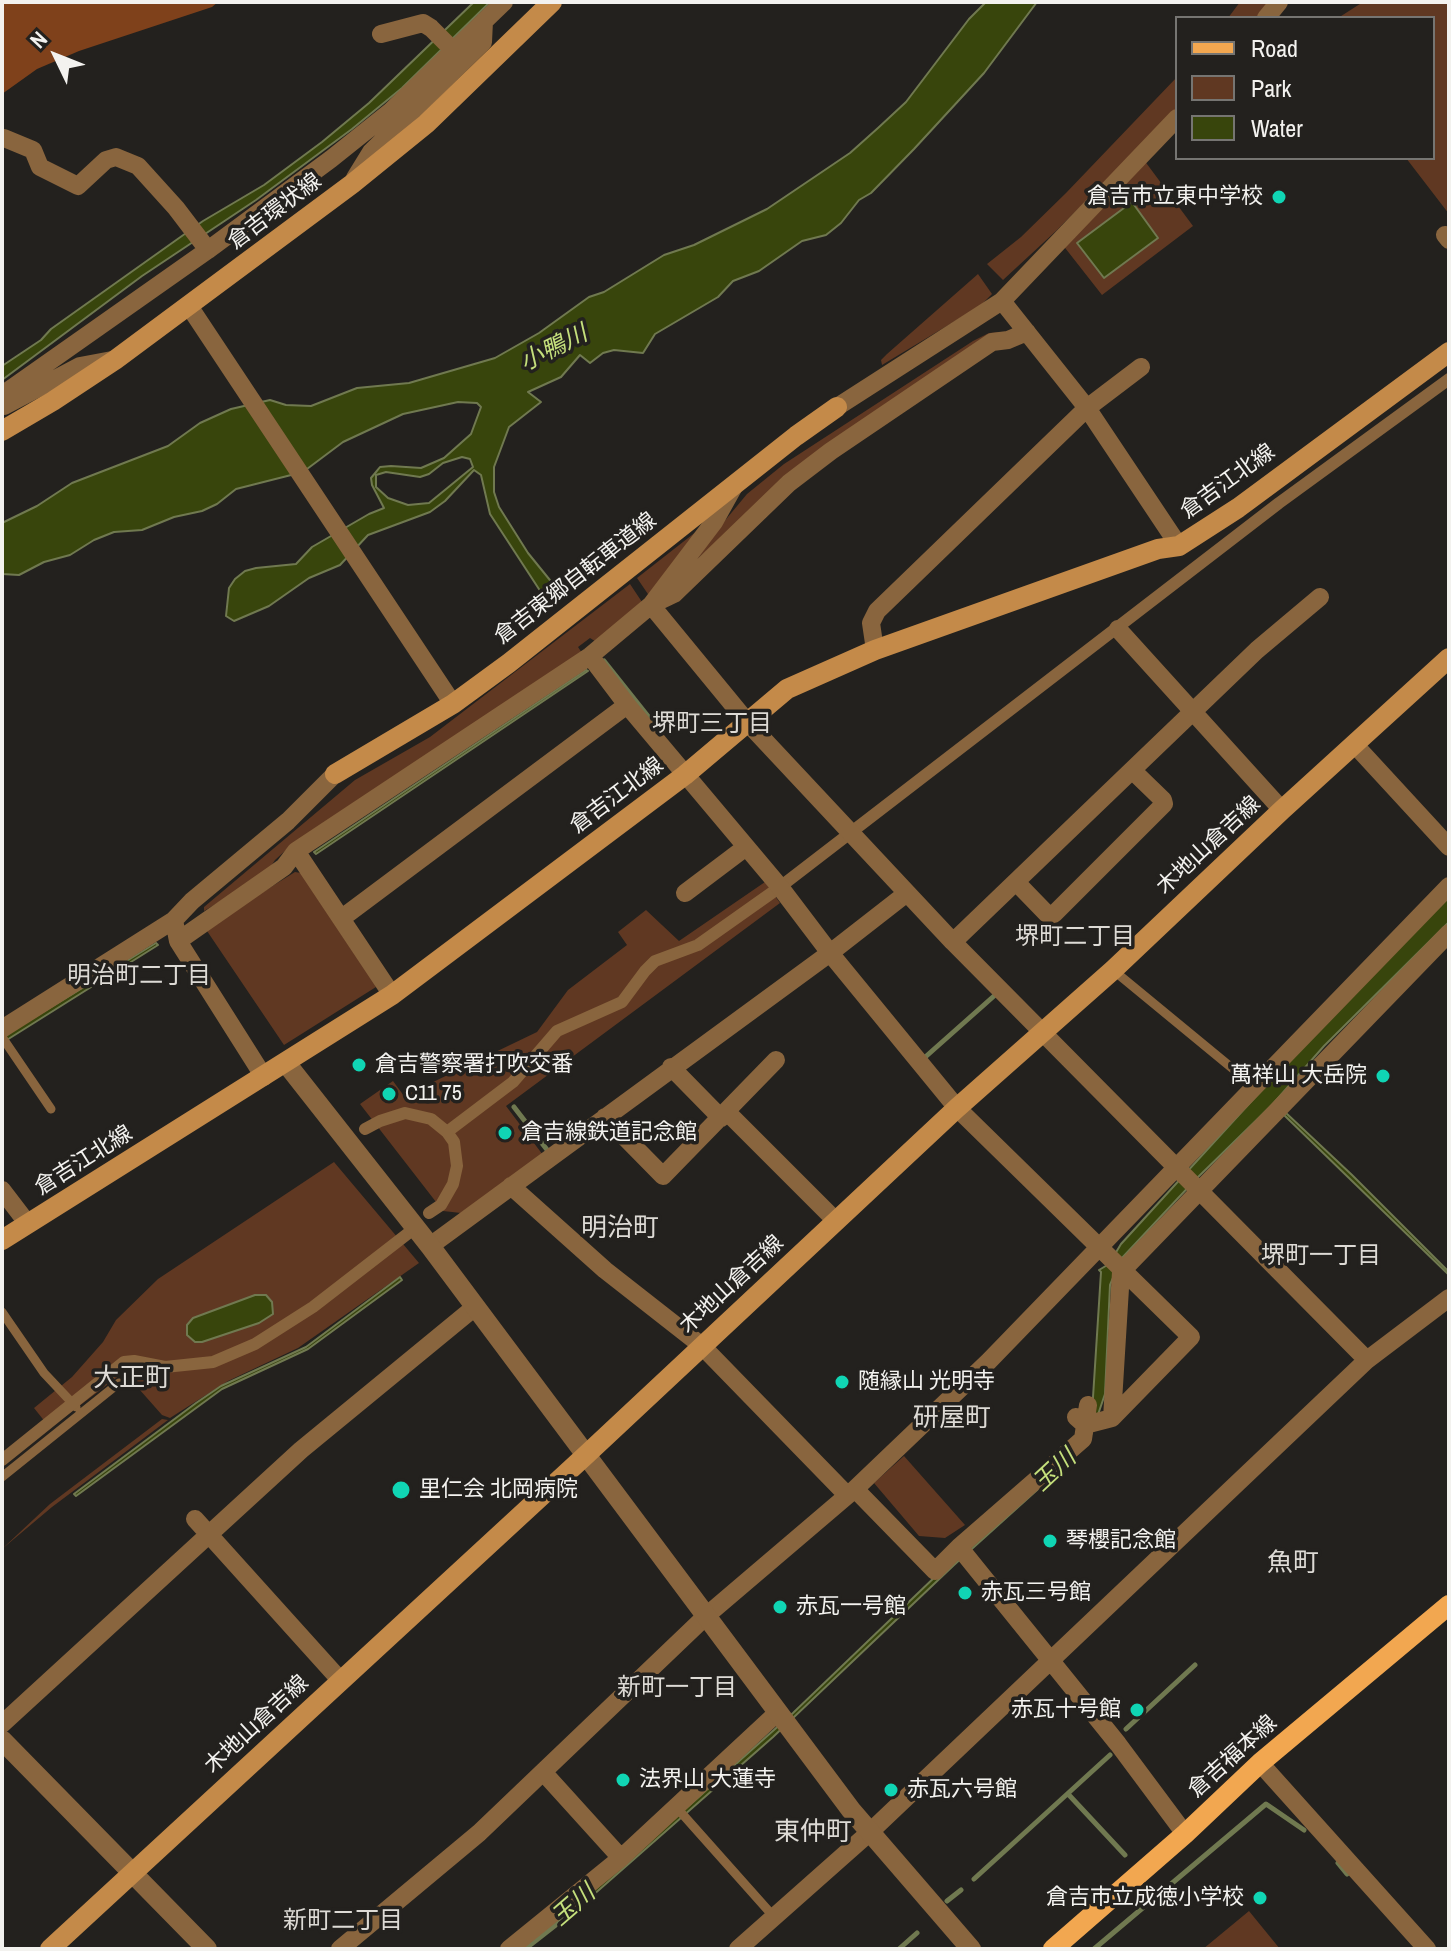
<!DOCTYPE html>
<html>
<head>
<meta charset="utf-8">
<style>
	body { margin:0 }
	#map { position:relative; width:1451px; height:1951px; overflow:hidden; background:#23211e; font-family:"Archivo Narrow",sans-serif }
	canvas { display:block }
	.frame { position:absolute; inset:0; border:4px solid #f3f2ef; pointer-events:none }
	.legend { position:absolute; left:1175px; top:16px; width:260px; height:144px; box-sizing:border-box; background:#23211e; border:2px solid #767572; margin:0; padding:10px 14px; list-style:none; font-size:24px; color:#f3f2ef }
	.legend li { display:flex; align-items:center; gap:16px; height:40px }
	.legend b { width:40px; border:2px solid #767572 }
	.north { position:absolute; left:16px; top:16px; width:80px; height:80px; -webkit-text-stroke:6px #23211e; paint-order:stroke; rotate:313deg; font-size:22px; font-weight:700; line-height:32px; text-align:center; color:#f3f2ef }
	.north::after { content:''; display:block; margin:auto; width:28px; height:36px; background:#f3f2ef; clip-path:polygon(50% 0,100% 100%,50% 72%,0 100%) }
</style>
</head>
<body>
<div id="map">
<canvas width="1451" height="1951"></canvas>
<div class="frame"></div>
<ul class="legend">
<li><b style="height:10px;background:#f2a750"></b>Road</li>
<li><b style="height:22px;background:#603822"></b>Park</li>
<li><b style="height:22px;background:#38450c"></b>Water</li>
</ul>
<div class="north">N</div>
</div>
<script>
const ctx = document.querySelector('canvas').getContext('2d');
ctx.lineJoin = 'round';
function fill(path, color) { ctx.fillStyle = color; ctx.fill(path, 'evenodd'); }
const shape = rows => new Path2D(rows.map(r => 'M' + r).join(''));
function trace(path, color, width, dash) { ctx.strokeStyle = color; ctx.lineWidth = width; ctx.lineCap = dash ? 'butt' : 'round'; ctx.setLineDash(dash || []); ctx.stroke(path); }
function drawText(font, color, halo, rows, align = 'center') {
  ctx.font = font + ' "Archivo Narrow","Noto Sans JP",sans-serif'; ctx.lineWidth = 7; ctx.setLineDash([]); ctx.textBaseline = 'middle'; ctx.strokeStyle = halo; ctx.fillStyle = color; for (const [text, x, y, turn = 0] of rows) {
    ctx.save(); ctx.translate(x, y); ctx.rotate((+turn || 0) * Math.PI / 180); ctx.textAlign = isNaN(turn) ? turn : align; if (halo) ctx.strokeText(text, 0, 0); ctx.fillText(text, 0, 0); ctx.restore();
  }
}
const green = shape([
	[1240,2,1271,2,1259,18,1228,18],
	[1363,2,1449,2,1449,214,1406,158,1433,158,1433,18,1338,18],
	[1177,77,1177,109,1056,231,1003,280,987,264,1021,237,1066,193],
	[1144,160,1193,226,1102,295,1062,244],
	[978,274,992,294,980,306,882,365,881,360,887,354],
	[1002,332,731,530,683,571,747,494,784,464,973,341,989,333],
	[697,531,650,597,637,578],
	[630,584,644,605,598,643,590,638,578,647,582,653,286,850,275,860,266,874,204,911,204,907,355,780,430,737],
	[295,872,301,873,373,979,376,987,284,1045,205,928],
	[765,882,780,903,506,1106,543,1155,461,1213,443,1211,360,1104,393,1081,404,1096,537,1032,568,990,627,945,618,932,646,910,679,941],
	[334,1162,419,1263,298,1348,228,1381,170,1418,162,1415,124,1372,50,1428,34,1408,72,1377,103,1342,116,1320,158,1279],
	[162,1419,168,1420,52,1507,2,1549,50,1504],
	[904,1456,965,1525,945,1538,919,1536,874,1483],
	[1249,1911,1280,1949,1203,1949]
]);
const forest = shape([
	[2,2,218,2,212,7,79,51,37,69,2,94]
]);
const water = shape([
	[474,2,490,2,402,88,352,129,256,200,142,276,2,380,2,366,41,340,51,329,203,221,264,185,322,142,369,103,474,2],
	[986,2,1037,2,984,73,914,149,871,193,859,200,841,223,826,235,802,241,759,271,733,281,718,297,655,334,643,353,614,350,603,353,590,363,580,355,561,377,528,392,541,402,509,427,494,467,494,492,499,507,528,553,562,595,550,606,490,514,481,475,474,470,445,501,430,512,368,535,340,565,309,578,269,606,234,621,226,616,229,588,235,579,245,571,256,568,296,564,312,547,369,514,384,508,372,485,371,478,376,472,380,467,391,466,421,468,444,458,471,434,481,407,477,403,458,402,403,414,343,442,303,472,236,489,217,504,202,511,174,517,142,530,114,532,94,540,70,555,44,562,19,575,2,574,2,523,37,506,72,483,168,446,200,423,231,409,270,400,286,405,311,406,357,388,409,383,495,358,539,333,589,297,604,292,664,255,694,245,767,209,850,153,878,128,906,102,969,19,986,2],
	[462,457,470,459,473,467,429,503,408,505,388,498,376,487,376,475,386,472,420,477,429,474,443,463,462,457],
	[1132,202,1158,238,1104,278,1077,243,1132,202],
	[586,670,588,671,316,854,314,852,586,670],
	[1449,896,1449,922,1324,1046,1272,1105,1196,1179,1121,1259,1110,1285,1105,1394,1088,1444,954,1565,773,1737,567,1918,565,1916,793,1713,939,1573,1086,1441,1092,1413,1101,1272,1099,1270,1109,1264,1121,1244,1268,1083,1449,896],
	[156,943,158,945,2,1043,2,1039,12,1031,156,943],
	[1286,1113,1352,1175,1449,1272,1449,1275,1284,1115,1286,1113],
	[400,1277,402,1280,308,1349,222,1389,76,1496,74,1494,196,1403,221,1386,306,1347,400,1277],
	[255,1295,266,1295,272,1302,273,1314,259,1323,202,1342,195,1342,187,1335,187,1325,193,1318,255,1295]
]);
const stream = shape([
	[604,661,651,720],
	[923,1059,994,996],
	[514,1107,548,1151],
	[1126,1729,1195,1665],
	[1069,1795,1125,1855],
	[1338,1863,1347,1874],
	[974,1879,1110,1755],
	[947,1901,961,1890],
	[525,1949,571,1913],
	[899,1949,917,1933],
	[1094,1949,1266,1804,1304,1830]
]);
const service = shape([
	[1113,970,1255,1087],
	[2,1037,51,1109],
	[2,1312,44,1373,76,1407],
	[2,1477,119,1383],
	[677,1808,774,1917]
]);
const pedestrian = shape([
	[365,1129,380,1121,405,1113,431,1119,447,1132,454,1142,457,1166,453,1184,441,1205,429,1213],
	[447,1132,513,1082,557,1031,622,1002,645,971,655,961,698,945,780,887,1279,503,1449,379],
	[2,1460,124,1362,134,1361,165,1367,213,1362,255,1344,313,1307,415,1228]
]);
const minor = shape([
	[1266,18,1279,2],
	[381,34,423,23,431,28,453,50],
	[4,138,33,150,40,167,78,186,106,160,116,157,138,166,176,208,208,250],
	[355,178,371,152,483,42,484,21],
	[1445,235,1449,240],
	[1002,301,1087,408,1179,546],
	[189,306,453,704],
	[2,395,208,250,331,159,391,111,504,2],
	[4,406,80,366,112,360],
	[837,407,1002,301,1177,118],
	[733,488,714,522,651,605,748,723,953,942,1367,1360],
	[1118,629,1282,810],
	[875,650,871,623,877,611,1087,408,1141,367],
	[590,656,627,705,780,887,830,953,957,1108,1191,1337,1112,1418,1085,1425,1076,1417],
	[1355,745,1449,847],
	[296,851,392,995],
	[1016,882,1047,914,1054,914,1164,804,1163,800,1132,770],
	[685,893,746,847],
	[342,918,627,705],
	[174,920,178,941,284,867,296,851,590,656,651,605,674,594,789,483,831,451,992,342,1008,340,1027,332],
	[178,941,264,1077],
	[953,942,1257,650,1320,597],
	[2,1029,174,920,192,901,288,821,335,774],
	[671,1067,721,1118],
	[727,1112,836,1221],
	[605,1117,663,1176,776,1060],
	[511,1186,605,1270,702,1346,847,1495],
	[2,1190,28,1224],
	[430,1246,830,953,907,893],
	[1112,1418,1121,1272,1449,933],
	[855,1489,935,1571,959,1547,1083,1439,1088,1405],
	[195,1519,341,1681],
	[959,1547,1118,1744,1185,1834],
	[2,1724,301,1450,475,1307],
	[1260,1763,1427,1949],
	[544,1773,621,1858],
	[340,1949,479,1833,706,1616,855,1489,989,1361,1449,886],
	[509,1949,621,1858,777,1713],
	[738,1949,870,1832,1367,1360,1449,1298]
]);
const tertiary = shape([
	[286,1063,430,1246,851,1810,971,1949],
	[2,1740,207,1949]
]);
const secondary = shape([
	[2,431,53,401,115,360,352,184,426,124,552,2],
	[335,774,453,704,509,663,796,436,837,407],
	[2,1240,392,995,685,775,787,689,875,650,1158,549,1179,546,1238,508,1449,352],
	[50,1949,586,1455,957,1108,1113,970,1282,810,1449,658]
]);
const primary = shape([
	[1053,1949,1185,1834,1260,1763,1449,1605]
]);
const markers = [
	[1279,197,8,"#10d5b4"],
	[359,1065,8,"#10d5b4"],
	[1383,1076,8,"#10d5b4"],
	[389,1094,8,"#10d5b4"],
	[505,1133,8,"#10d5b4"],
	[842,1382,8,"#10d5b4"],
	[401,1490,10,"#10d5b4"],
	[1050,1541,8,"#10d5b4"],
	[965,1593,8,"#10d5b4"],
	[780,1607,8,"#10d5b4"],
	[1137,1710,8,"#10d5b4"],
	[623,1780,8,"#10d5b4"],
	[891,1790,8,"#10d5b4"],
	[1260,1898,8,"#10d5b4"]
];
const poiNames = [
	["倉吉市立東中学校",1263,197,"right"],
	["倉吉警察署打吹交番",375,1065],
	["萬祥山 大岳院",1367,1076,"right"],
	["C11 75",405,1094],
	["倉吉線鉄道記念館",521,1133],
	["随縁山 光明寺",858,1382],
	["里仁会 北岡病院",419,1490],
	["琴櫻記念館",1066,1541],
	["赤瓦三号館",981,1593],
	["赤瓦一号館",796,1607],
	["赤瓦十号館",1121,1710,"right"],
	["法界山 大蓮寺",639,1780],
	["赤瓦六号館",907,1790],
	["倉吉市立成徳小学校",1244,1898,"right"]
];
const streetNames = [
	["倉吉環状線",275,212,-37],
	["倉吉江北線",1228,482,-36],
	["倉吉東郷自転車道線",576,579,-38],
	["倉吉江北線",617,796,-37],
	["木地山倉吉線",1209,846,-43],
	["倉吉江北線",84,1161,-32],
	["木地山倉吉線",732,1285,-43],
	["木地山倉吉線",257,1725,-43],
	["倉吉福本線",1233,1757,-42]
];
const waterNames = [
	["小鴨川",554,349,-27],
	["玉川",1055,1471,-43],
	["玉川",574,1906,-41]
];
const neighbourhoodNames = [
	["堺町三丁目",712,725],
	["堺町二丁目",1075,938],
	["明治町二丁目",139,977],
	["堺町一丁目",1321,1257],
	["新町一丁目",677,1689],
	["新町二丁目",343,1922]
];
const quarterNames = [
	["明治町",620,1229],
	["大正町",132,1379],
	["研屋町",952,1419],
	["魚町",1293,1564],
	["東仲町",813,1833]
];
fill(green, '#603822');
fill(forest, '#7f411b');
fill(water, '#38450c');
trace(water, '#707950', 2);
trace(stream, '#707950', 5);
trace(service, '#89653e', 9);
trace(pedestrian, '#89653e', 12);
trace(minor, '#89653e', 18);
trace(tertiary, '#89653e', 20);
trace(secondary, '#c48a49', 20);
trace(primary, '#f2a750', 20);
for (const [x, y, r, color] of markers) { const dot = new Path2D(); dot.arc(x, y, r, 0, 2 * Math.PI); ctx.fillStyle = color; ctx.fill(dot); trace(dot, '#23211e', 3); }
drawText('22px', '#f3f2ef', '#23211e', poiNames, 'left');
drawText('22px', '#f3f2ef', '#23211e', streetNames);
drawText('italic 24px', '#c5e07c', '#23211e', waterNames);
drawText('24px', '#dddad5', '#23211e', neighbourhoodNames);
drawText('26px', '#dddad5', '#23211e', quarterNames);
</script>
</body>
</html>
